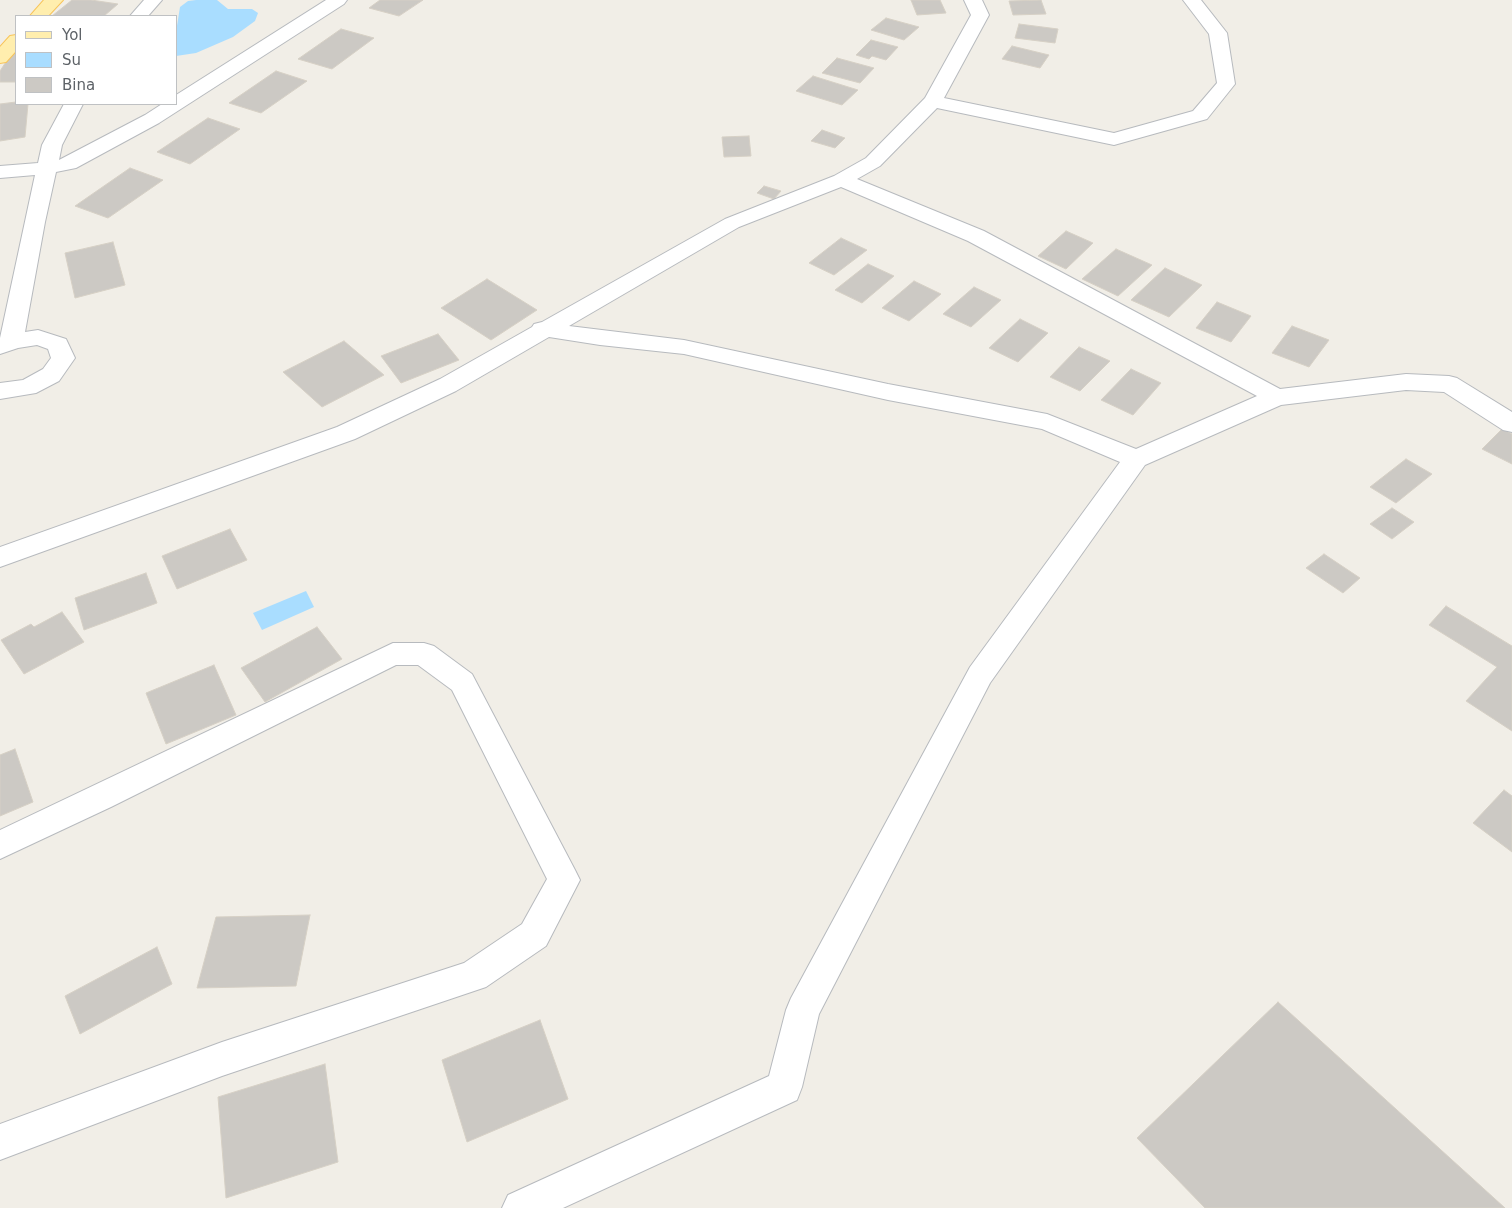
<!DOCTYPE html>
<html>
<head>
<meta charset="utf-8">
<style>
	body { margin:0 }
	#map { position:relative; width:1512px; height:1208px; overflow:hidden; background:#f1eee7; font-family:"DejaVu Sans",sans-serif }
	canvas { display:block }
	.legend { position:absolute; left:15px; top:15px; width:162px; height:90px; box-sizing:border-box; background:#fff; border:1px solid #bfc1c3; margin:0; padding:6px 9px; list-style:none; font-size:15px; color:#5e6368 }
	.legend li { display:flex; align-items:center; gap:10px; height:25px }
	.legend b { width:25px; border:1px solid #bfc1c3 }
</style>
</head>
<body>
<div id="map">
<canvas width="1512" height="1208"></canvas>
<ul class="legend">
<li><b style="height:6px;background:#ffeeae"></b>Yol</li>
<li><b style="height:14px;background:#a9ddff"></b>Su</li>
<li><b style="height:14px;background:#ccc9c4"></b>Bina</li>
</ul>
</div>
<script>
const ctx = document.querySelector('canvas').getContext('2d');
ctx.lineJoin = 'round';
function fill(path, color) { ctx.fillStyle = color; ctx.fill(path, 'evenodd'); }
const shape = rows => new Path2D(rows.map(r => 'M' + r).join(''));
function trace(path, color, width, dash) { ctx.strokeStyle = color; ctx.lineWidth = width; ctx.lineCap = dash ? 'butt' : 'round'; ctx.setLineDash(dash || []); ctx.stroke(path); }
const water = shape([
	[196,0,217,0,228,9,252,9,258,13,255,21,233,37,196,53,176,56,176,32,180,7,188,1],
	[306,591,314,607,262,630,253,613]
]);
const building = shape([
	[72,0,91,0,118,4,104,16,52,16,72,0],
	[380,0,423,0,399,16,369,8,380,0],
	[911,0,940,0,946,13,917,15,911,0],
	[1041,0,1046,14,1013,15,1009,1,1041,0],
	[886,18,919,27,904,40,871,30,886,18],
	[1019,24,1058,29,1055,43,1015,38,1019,24],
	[341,29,374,38,332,69,298,59,341,29],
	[871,40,898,47,886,60,872,56,869,59,856,55,871,40],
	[1012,46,1049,55,1040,68,1002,59,1012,46],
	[15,48,16,82,0,82,0,71,15,48],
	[837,58,874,68,860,83,822,73,837,58],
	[276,71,307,81,261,113,229,103,276,71],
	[813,76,858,90,842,105,796,91,813,76],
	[16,102,16,104,28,104,25,137,0,141,0,104,16,102],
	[208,118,240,129,190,164,157,152,208,118],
	[822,130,845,138,835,148,811,141,822,130],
	[749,136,751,156,724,157,722,137,749,136],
	[130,168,163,180,108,218,75,206,130,168],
	[764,186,781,191,774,199,757,193,764,186],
	[1066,231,1093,243,1066,269,1038,256,1066,231],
	[841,238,867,250,834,275,809,263,841,238],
	[113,242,125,285,75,298,65,253,113,242],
	[1116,249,1152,265,1118,296,1082,279,1116,249],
	[868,264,894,276,862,303,835,290,868,264],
	[1165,268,1202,285,1169,317,1131,300,1165,268],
	[487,279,537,310,491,340,441,308,487,279],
	[914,281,941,294,909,321,882,308,914,281],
	[974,287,1001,300,971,327,943,314,974,287],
	[1217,302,1251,316,1231,342,1196,328,1217,302],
	[1020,319,1048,333,1018,362,989,348,1020,319],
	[1292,326,1329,340,1309,367,1272,353,1292,326],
	[438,334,459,360,401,383,381,356,438,334],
	[344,341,384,375,322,407,283,372,344,341],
	[1079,347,1110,361,1080,391,1050,377,1079,347],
	[1131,369,1161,383,1133,415,1101,400,1131,369],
	[1502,429,1512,434,1512,464,1482,449,1502,429],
	[1406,459,1432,474,1396,503,1370,487,1406,459],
	[1392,508,1414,522,1392,539,1370,524,1392,508],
	[230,529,247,560,177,589,162,556,230,529],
	[1324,554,1360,578,1343,593,1306,568,1324,554],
	[146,573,157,603,84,630,75,598,146,573],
	[1446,606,1512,646,1512,731,1466,701,1497,667,1429,625,1446,606],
	[62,612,84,642,24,674,1,640,31,624,34,627,62,612],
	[317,627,342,659,265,702,241,668,317,627],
	[214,665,236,715,166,744,146,693,214,665],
	[15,749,33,802,0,816,0,755,15,749],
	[1504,790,1512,796,1512,852,1473,823,1504,790],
	[310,915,296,986,197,988,216,917,310,915],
	[157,947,172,984,80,1034,65,996,157,947],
	[1278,1002,1505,1208,1205,1208,1137,1138,1278,1002],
	[540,1020,568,1099,467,1142,442,1060,540,1020],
	[325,1064,338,1162,226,1198,218,1097,325,1064]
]);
const minor = shape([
	[144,0,162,0,148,16,130,16,144,0],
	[326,0,347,0,344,4,159,123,76,168,56,172,45,222,25,332,38,330,66,339,75,358,59,381,36,393,0,399,0,383,23,380,43,369,51,358,48,349,37,345,18,348,0,354,0,338,35,175,0,178,0,166,38,163,42,145,64,104,83,104,62,145,59,160,145,115,162,104,176,104,176,95,326,0],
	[964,0,982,0,989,15,944,98,1114,133,1193,111,1217,83,1209,34,1183,0,1201,0,1227,33,1235,84,1207,119,1114,145,937,108,880,166,857,179,984,231,1280,389,1406,374,1449,376,1457,378,1512,412,1512,432,1503,430,1444,392,1406,390,1281,405,1145,465,990,683,819,1014,802,1087,797,1100,563,1208,502,1208,508,1195,769,1076,786,1010,791,998,970,667,1120,462,1042,429,888,400,684,354,600,345,549,337,456,391,355,439,0,567,0,547,337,427,440,379,532,327,534,324,542,322,725,219,834,176,866,158,925,98,971,15,964,0],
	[841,187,968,241,1257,396,1136,449,1047,414,888,384,684,340,569,326,739,227,841,187],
	[393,643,424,643,434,646,472,674,575,870,580,880,546,946,486,987,222,1076,0,1160,0,1124,222,1042,464,963,522,924,547,879,452,690,418,665,396,665,111,807,0,859,0,830,393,643]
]);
const major = shape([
	[44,0,63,0,48,16,30,16,44,0],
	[16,35,16,51,6,62,0,63,0,47,10,36,16,35]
]);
fill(water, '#a9ddff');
fill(building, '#ccc9c4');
trace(building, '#d6d0c5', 1);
trace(minor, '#b7babe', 2);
trace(major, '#f8c459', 2);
fill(minor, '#fff');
fill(major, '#ffeeae');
</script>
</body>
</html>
